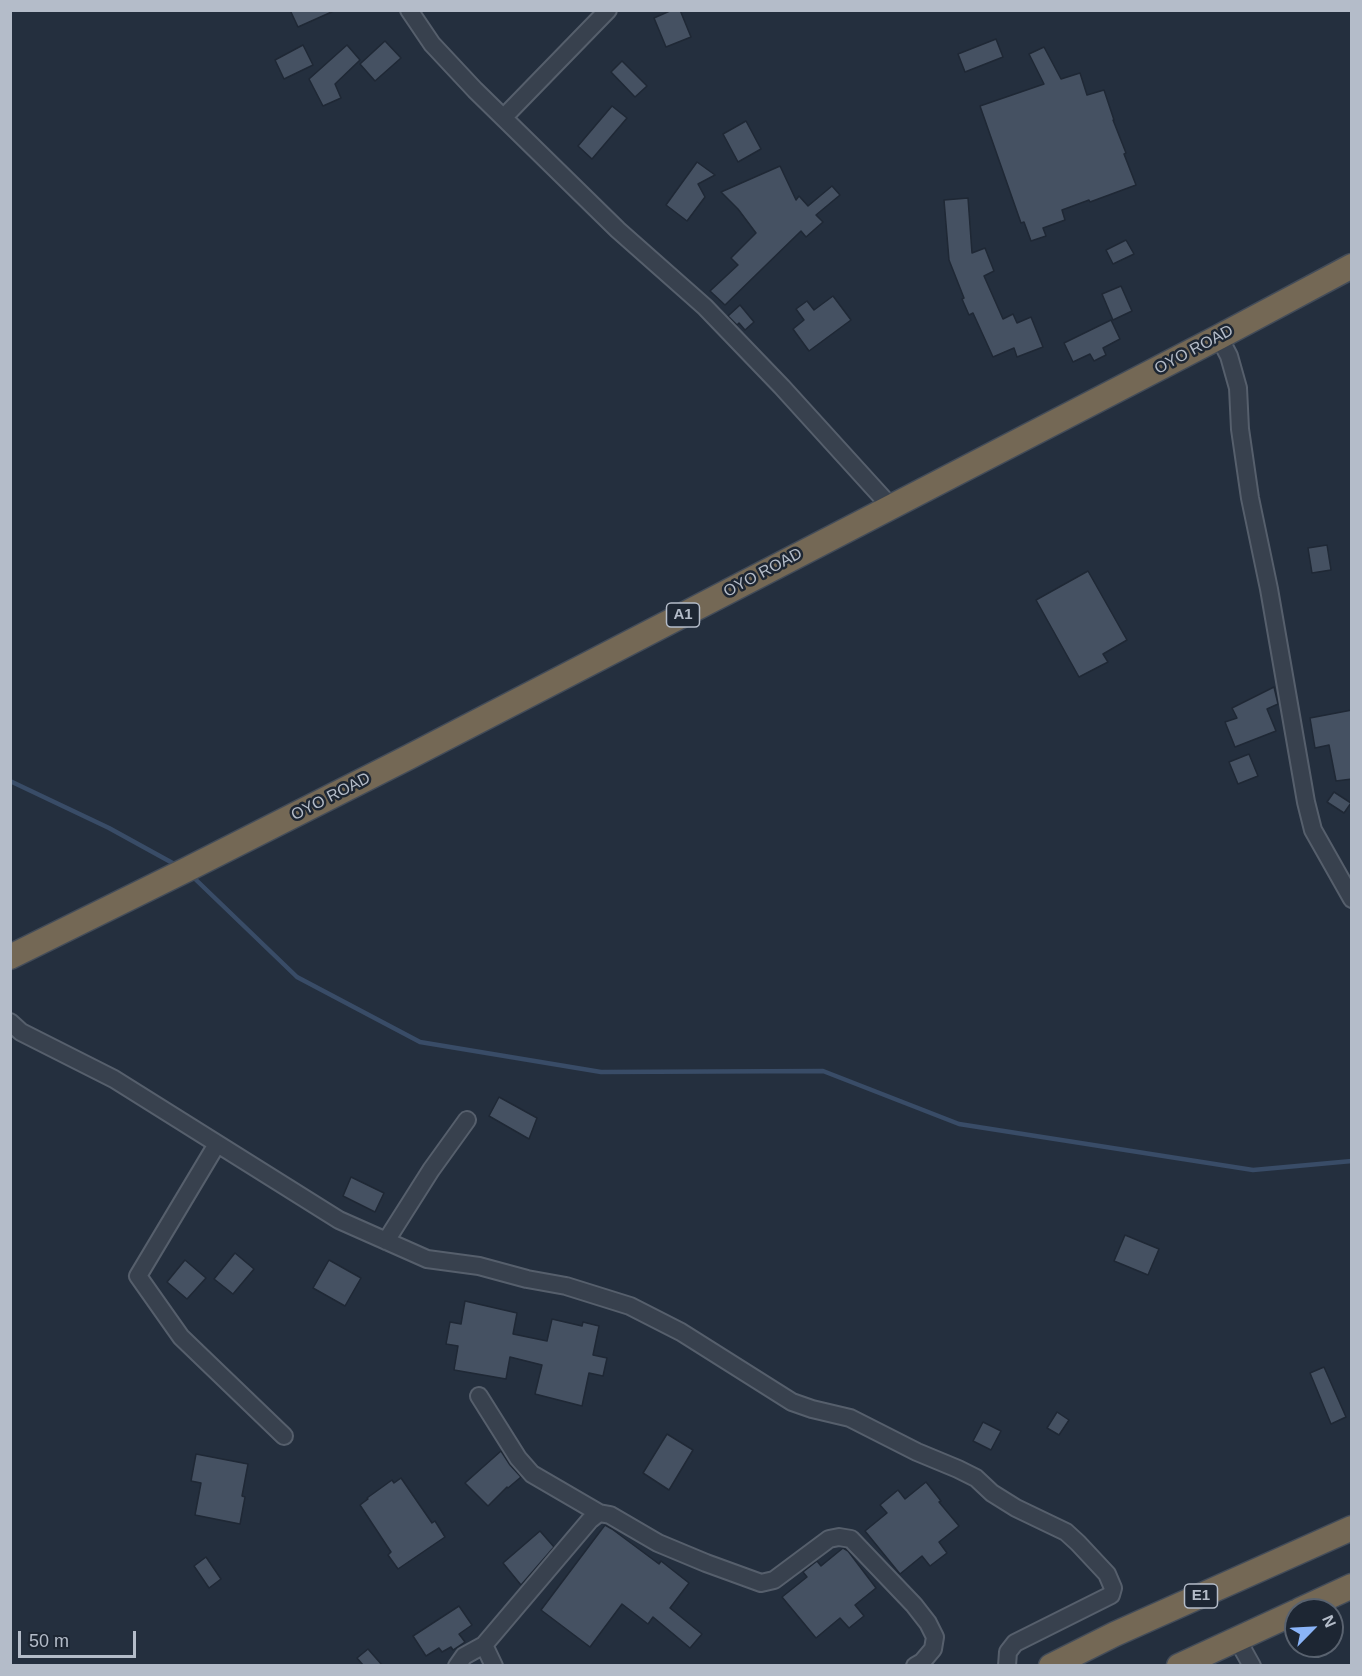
<!DOCTYPE html>
<html>
<head>
<meta charset="utf-8">
<style>
	body { margin:0 }
	#map { position:relative; width:1362px; height:1676px; overflow:hidden; background:#242f3e; font-family:Helvetica,sans-serif }
	canvas { display:block }
	.frame { position:absolute; inset:0; border:12px solid #b4bcc9; pointer-events:none }
	.north { position:absolute; left:1284px; top:1598px; width:60px; height:60px; box-sizing:border-box; background:#1d2633; border:2px solid #59626f; border-radius:50%; rotate:66deg; font-size:16px; font-weight:700; line-height:24px; text-align:center; color:#b4bcc9 }
	.north::after { content:''; display:block; margin:auto; width:21px; height:27px; background:#8ab4f8; clip-path:polygon(50% 0,100% 100%,50% 72%,0 100%) }
	.scale { position:absolute; left:18px; top:1631px; width:118px; height:27px; box-sizing:border-box; border:3px solid #b4bcc9; border-top:0; padding-left:8px; font-size:18px; line-height:21px; white-space:nowrap; color:#b4bcc9; -webkit-text-stroke:4px #1d2633; paint-order:stroke }
</style>
</head>
<body>
<div id="map">
<canvas width="1362" height="1676"></canvas>
<div class="frame"></div>
<div class="north">N</div>
<div class="scale">50 m</div>
</div>
<script>
const ctx = document.querySelector('canvas').getContext('2d');
ctx.lineJoin = 'round';
const shape = rows => new Path2D(rows.map(r => 'M' + r).join(''));
function trace(path, color, width, dash) { ctx.strokeStyle = color; ctx.lineWidth = width; ctx.lineCap = dash ? 'butt' : 'round'; ctx.setLineDash(dash || []); ctx.stroke(path); }
function fill(path, color) { ctx.fillStyle = color; ctx.fill(path, 'evenodd'); }
function drawText(font, color, halo, rows, align = 'center') {
  ctx.font = font + ' Helvetica,sans-serif'; ctx.lineWidth = 5; ctx.setLineDash([]); ctx.textBaseline = 'middle'; ctx.strokeStyle = halo; ctx.fillStyle = color; for (const [text, x, y, turn = 0] of rows) {
    ctx.save(); ctx.translate(x, y); ctx.rotate((+turn || 0) * Math.PI / 180); ctx.textAlign = isNaN(turn) ? turn : align; if (halo) ctx.strokeText(text, 0, 0); ctx.fillText(text, 0, 0); ctx.restore();
  }
}
const stream = shape([
	[10,781,109,828,178,866],
	[192,876,297,977,420,1042,601,1072,823,1071,959,1124,1253,1170,1352,1161]
]);
const building = shape([
	[290,10,336,10,298,27,290,10],
	[672,10,680,10,691,37,666,47,654,18,672,10],
	[996,39,1003,57,965,72,958,54,996,39],
	[385,41,401,58,375,81,360,64,385,41],
	[303,45,313,65,284,79,275,60,303,45],
	[347,45,360,60,335,84,341,98,323,106,309,79,347,45],
	[1044,47,1061,79,1080,73,1087,95,1104,90,1114,120,1113,120,1126,153,1124,154,1136,185,1090,202,1089,200,1062,210,1065,220,1043,228,1046,236,1031,241,1024,222,1021,223,980,106,1044,84,1029,54,1044,47],
	[622,61,647,86,635,97,611,72,622,61],
	[612,106,627,118,592,159,578,146,612,106],
	[746,121,761,149,738,162,723,134,746,121],
	[697,162,715,175,698,184,705,197,687,221,666,205,697,162],
	[780,166,796,200,799,196,808,206,832,186,840,195,816,215,823,222,806,237,801,231,725,305,710,291,738,265,731,258,756,233,738,209,721,192,780,166],
	[968,198,972,253,985,248,994,271,984,276,1003,319,1013,314,1017,323,1031,317,1043,347,1017,357,1014,348,993,357,973,313,969,315,962,299,964,298,949,260,944,200,968,198],
	[1126,240,1134,254,1113,264,1106,250,1126,240],
	[1121,286,1132,311,1113,320,1102,294,1121,286],
	[833,296,851,320,809,351,793,329,804,320,796,309,807,301,814,310,833,296],
	[740,305,754,322,745,330,739,323,737,325,728,316,740,305],
	[1111,320,1120,339,1103,348,1106,355,1094,361,1090,354,1073,362,1064,343,1111,320],
	[1327,545,1331,570,1312,573,1308,548,1327,545],
	[1088,571,1127,640,1103,654,1108,662,1079,677,1036,600,1088,571],
	[1274,687,1278,704,1267,709,1276,731,1235,747,1225,722,1237,718,1232,708,1274,687],
	[1352,710,1352,779,1336,781,1329,745,1315,748,1310,718,1352,710],
	[1249,754,1258,776,1238,784,1229,762,1249,754],
	[1334,792,1351,803,1344,813,1327,802,1334,792],
	[499,1097,537,1118,529,1139,489,1116,499,1097],
	[351,1177,384,1193,375,1212,343,1196,351,1177],
	[1125,1235,1159,1249,1148,1275,1114,1261,1125,1235],
	[235,1253,254,1269,233,1294,214,1279,235,1253],
	[185,1260,206,1278,187,1299,167,1282,185,1260],
	[329,1260,361,1278,345,1306,313,1288,329,1260],
	[465,1301,517,1313,513,1334,547,1341,552,1319,582,1326,583,1322,599,1326,593,1355,607,1358,603,1376,589,1373,582,1406,535,1394,542,1365,510,1357,506,1379,454,1370,458,1346,446,1344,450,1322,461,1324,465,1301],
	[1324,1367,1346,1417,1331,1424,1310,1373,1324,1367],
	[1057,1412,1069,1420,1059,1435,1047,1428,1057,1412],
	[983,1422,1001,1431,991,1450,973,1441,983,1422],
	[667,1434,693,1450,669,1490,643,1473,667,1434],
	[501,1451,510,1465,521,1477,508,1488,507,1487,488,1506,465,1483,501,1451],
	[196,1454,248,1464,242,1496,245,1497,240,1524,195,1515,201,1483,191,1481,196,1454],
	[401,1478,432,1523,435,1521,445,1537,398,1569,388,1555,391,1552,360,1505,368,1499,367,1498,392,1480,394,1483,401,1478],
	[926,1482,941,1501,939,1502,959,1526,939,1542,947,1553,930,1566,922,1556,900,1574,865,1531,887,1513,880,1505,898,1490,905,1499,926,1482],
	[605,1525,612,1529,659,1564,661,1561,689,1583,670,1608,702,1634,690,1648,653,1617,648,1624,622,1604,590,1647,541,1610,605,1525],
	[540,1531,554,1547,521,1585,503,1563,540,1531],
	[843,1548,848,1551,876,1588,855,1605,864,1616,849,1628,840,1618,816,1638,782,1597,807,1577,803,1572,817,1561,821,1566,843,1548],
	[206,1557,221,1579,209,1588,194,1566,206,1557],
	[459,1606,472,1625,459,1634,465,1642,453,1650,451,1647,442,1652,439,1648,426,1656,413,1636,459,1606],
	[368,1649,382,1665,363,1665,357,1658,368,1649]
]);
const minor = shape([
	[409,10,432,44,475,90,618,230,705,307,782,387,891,507],
	[504,117,608,10],
	[1219,337,1229,356,1238,388,1240,429,1250,498,1269,589,1306,802,1313,830,1352,899],
	[10,1022,21,1032,114,1079,339,1220,427,1259,479,1266,527,1279,566,1286,630,1306,681,1332,792,1402,812,1409,850,1418,917,1452,958,1469,976,1478,992,1493,1016,1508,1066,1532,1078,1543,1107,1574,1113,1588,1111,1595,1015,1643,1008,1652,1007,1666],
	[217,1144,138,1276,181,1337,284,1436],
	[386,1241,431,1170,467,1120],
	[479,1396,518,1458,532,1474,599,1513,610,1515,658,1543,706,1563,761,1583,774,1580,829,1539,839,1537,851,1539,914,1605,928,1623,935,1637,933,1649,922,1662,915,1666],
	[1237,1639,1252,1666],
	[484,1645,494,1666],
	[457,1666,464,1656,484,1645,590,1520,599,1513]
]);
const highway = shape([
	[10,957,186,870,409,757,1219,337,1352,266],
	[1300,1610,1352,1586],
	[1051,1666,1115,1634,1352,1528],
	[1179,1666,1296,1612]
]);
const shields = [
	[683,615,33],
	[1201,1596,33]
];
const shieldNames = [
	["A1",683,615],
	["E1",1201,1596]
];
const streetNames = [
	["OYO ROAD",1194,350,-28],
	["OYO ROAD",763,573,-28],
	["OYO ROAD",331,797,-27]
];
trace(stream, '#394c67', 4.5);
fill(building, '#455162');
trace(building, '#1f2835', 1.5);
trace(minor, '#565f6c', 20);
trace(highway, '#434c59', 27);
trace(minor, '#38414e', 16);
trace(highway, '#746855', 24);
for (const [x, y, w] of shields) { const box = new Path2D(); box.roundRect(x - w / 2, y - 12, w, 24, 4.5); ctx.fillStyle = '#1d2633'; ctx.fill(box); trace(box, '#b4bcc9', 1.5); }
drawText('bold 15px', '#b4bcc9', null, shieldNames);
drawText('16px', '#b4bcc9', '#1d2633', streetNames);
</script>
</body>
</html>
